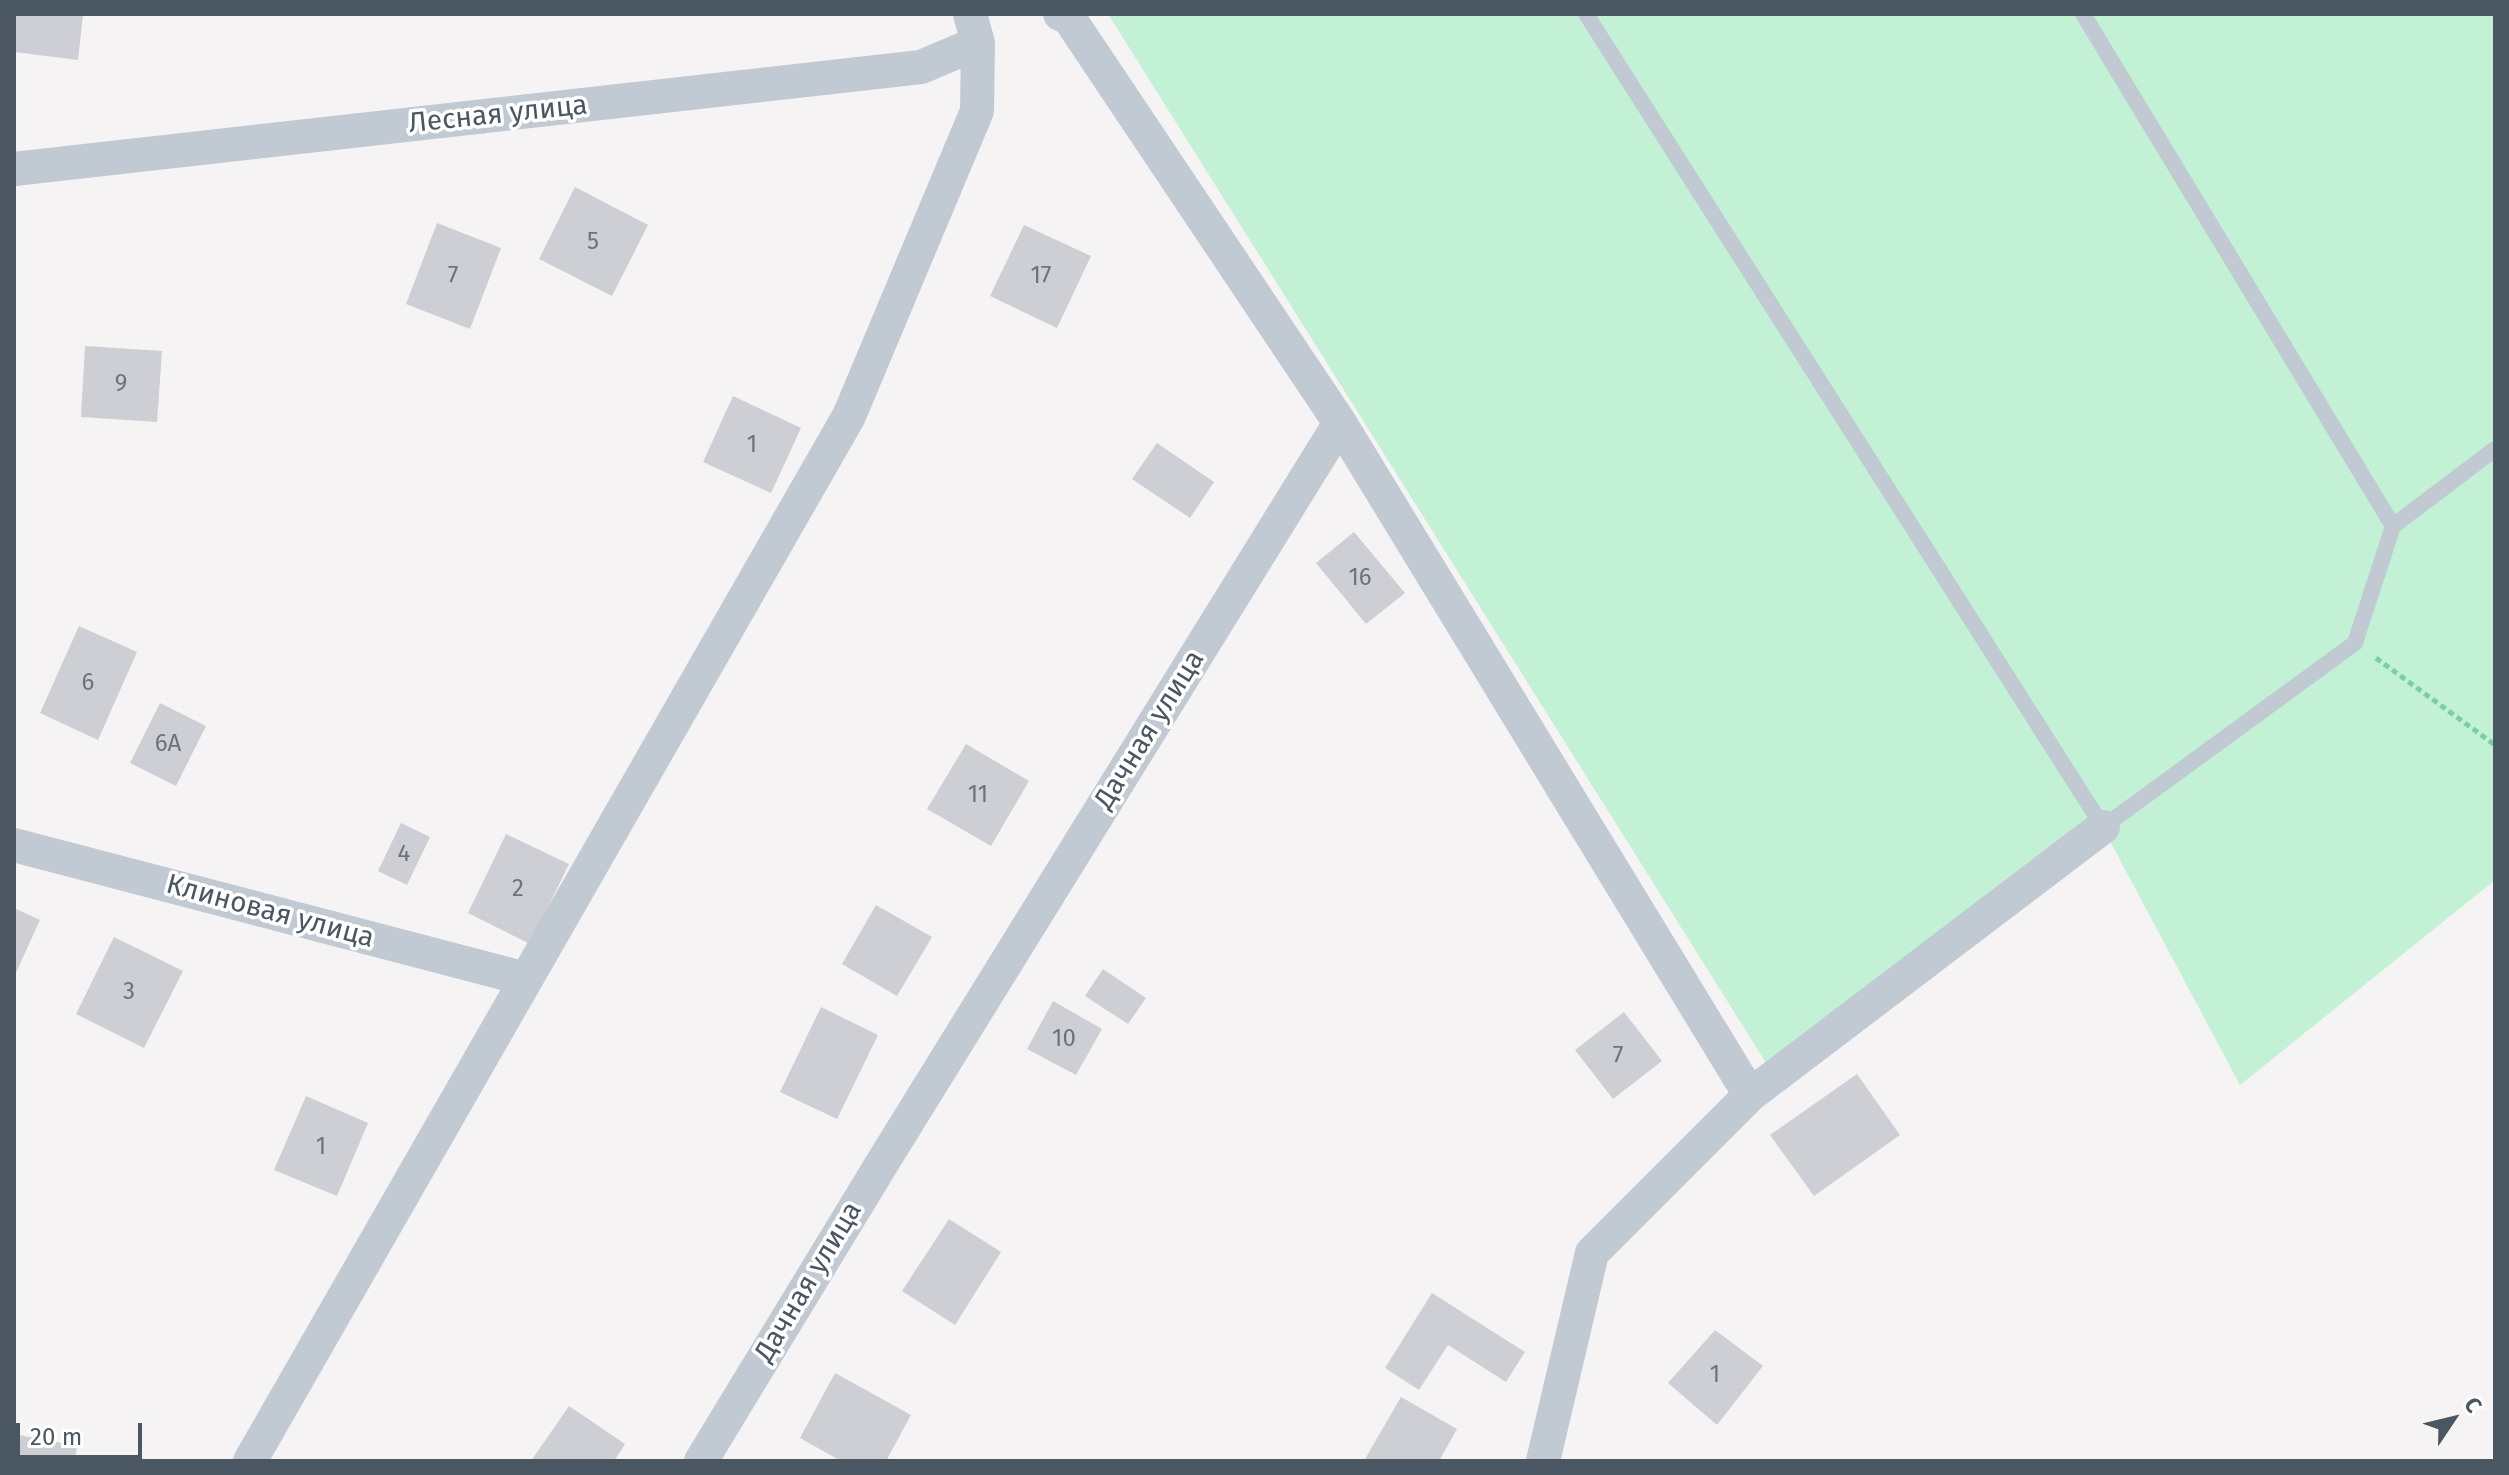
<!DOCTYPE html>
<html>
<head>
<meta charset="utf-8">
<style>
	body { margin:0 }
	#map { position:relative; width:2509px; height:1475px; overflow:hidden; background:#f5f3f3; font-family:"Fira Sans",sans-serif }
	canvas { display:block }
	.frame { position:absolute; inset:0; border:16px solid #4a5661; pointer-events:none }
	.north { position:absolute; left:2413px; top:1379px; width:80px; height:80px; -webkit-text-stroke:6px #fff; paint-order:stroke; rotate:55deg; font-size:22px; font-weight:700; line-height:32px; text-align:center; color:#4a5661 }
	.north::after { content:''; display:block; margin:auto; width:28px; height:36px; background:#4a5661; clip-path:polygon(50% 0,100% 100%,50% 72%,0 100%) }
	.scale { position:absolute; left:16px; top:1423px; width:126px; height:36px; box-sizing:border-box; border:4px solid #4a5661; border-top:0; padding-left:10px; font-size:24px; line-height:28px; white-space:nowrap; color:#4a5661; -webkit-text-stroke:6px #fff; paint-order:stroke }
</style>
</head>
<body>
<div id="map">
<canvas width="2509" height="1475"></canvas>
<div class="frame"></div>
<div class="north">С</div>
<div class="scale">20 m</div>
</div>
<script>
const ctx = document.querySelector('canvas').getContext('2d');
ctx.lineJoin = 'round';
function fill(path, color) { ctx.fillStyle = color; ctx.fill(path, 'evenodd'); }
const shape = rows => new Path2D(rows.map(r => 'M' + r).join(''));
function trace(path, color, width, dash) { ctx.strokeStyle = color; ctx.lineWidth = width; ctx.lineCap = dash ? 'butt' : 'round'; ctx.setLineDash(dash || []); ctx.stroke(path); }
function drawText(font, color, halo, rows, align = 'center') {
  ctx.font = font + ' "Fira Sans",sans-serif'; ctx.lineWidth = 7; ctx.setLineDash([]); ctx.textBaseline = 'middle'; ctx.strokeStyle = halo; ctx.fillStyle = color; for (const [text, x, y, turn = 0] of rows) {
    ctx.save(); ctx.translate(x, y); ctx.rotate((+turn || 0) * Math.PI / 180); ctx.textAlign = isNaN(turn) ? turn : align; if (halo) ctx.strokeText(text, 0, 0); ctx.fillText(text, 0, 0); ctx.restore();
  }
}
const green = shape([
	[1108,14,2495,14,2495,880,2240,1085,2103,828,1775,1077]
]);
const building = shape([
	[14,14,83,14,78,60,14,52],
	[575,187,648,225,612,296,539,259],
	[437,223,501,248,470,329,406,304],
	[1024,225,1091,256,1057,328,990,296],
	[85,346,162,351,157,422,81,417],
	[733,396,801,428,771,493,703,462],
	[1157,443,1214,482,1190,518,1132,479],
	[1354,532,1405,593,1366,624,1316,563],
	[79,626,137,652,98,740,40,713],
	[160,703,206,726,176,786,130,763],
	[966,744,1029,781,991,846,927,809],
	[401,823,430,837,407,885,378,871],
	[506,834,569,864,530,944,468,913],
	[876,905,932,937,897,996,842,964],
	[14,908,40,920,14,977],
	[114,937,183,971,144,1048,76,1014],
	[1103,969,1146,998,1128,1024,1085,996],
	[1053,1001,1102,1029,1076,1075,1027,1049],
	[821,1007,878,1035,837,1119,780,1092],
	[1624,1012,1662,1061,1613,1099,1575,1050],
	[1857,1074,1900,1135,1814,1196,1770,1135],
	[306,1096,368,1123,337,1196,274,1170],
	[949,1219,1001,1252,955,1325,902,1291],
	[1432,1293,1525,1352,1506,1382,1448,1345,1419,1390,1385,1368],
	[1715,1330,1763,1366,1717,1425,1668,1383],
	[835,1373,911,1415,886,1461,841,1461,800,1438],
	[1401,1397,1457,1429,1439,1461,1365,1459],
	[569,1406,625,1444,614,1461,531,1461],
	[19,1435,77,1446,75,1461,15,1461]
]);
const path = shape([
	[2376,658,2495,745]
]);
const lane = shape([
	[1586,14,2103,827,2355,643,2393,526,2495,449],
	[2083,14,2393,526]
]);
const street = shape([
	[14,169,921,67,978,43],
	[1340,423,1750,1095],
	[14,845,526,979],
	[250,1461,849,416,977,111,978,43,970,14],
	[701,1461,884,1160,1340,423,1069,18,1060,14],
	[1543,1461,1592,1253,1750,1095,2103,827]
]);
const numberNames = [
	["5",593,242],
	["7",453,276],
	["17",1041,276],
	["9",121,384],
	["1",752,445],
	["16",1360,578],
	["6",88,683],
	["6А",168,744],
	["11",978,795],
	["4",404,854],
	["2",518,889],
	["3",129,992],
	["10",1064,1039],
	["7",1618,1056],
	["1",321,1147],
	["1",1715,1375]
];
const streetNames = [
	["Лесная улица",498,115,-6],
	["Дачная улица",1150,730,-58],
	["Клиновая улица",270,912,15],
	["Дачная улица",809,1282,-59]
];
fill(green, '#c3f1d5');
fill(building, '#cdcfd5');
trace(path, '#7ad0a6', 5, [6, 4]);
trace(lane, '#c1cad2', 16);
trace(street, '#c1cad2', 34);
drawText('24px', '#6b747e', null, numberNames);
drawText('28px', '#4a5661', '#fff', streetNames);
</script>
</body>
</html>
